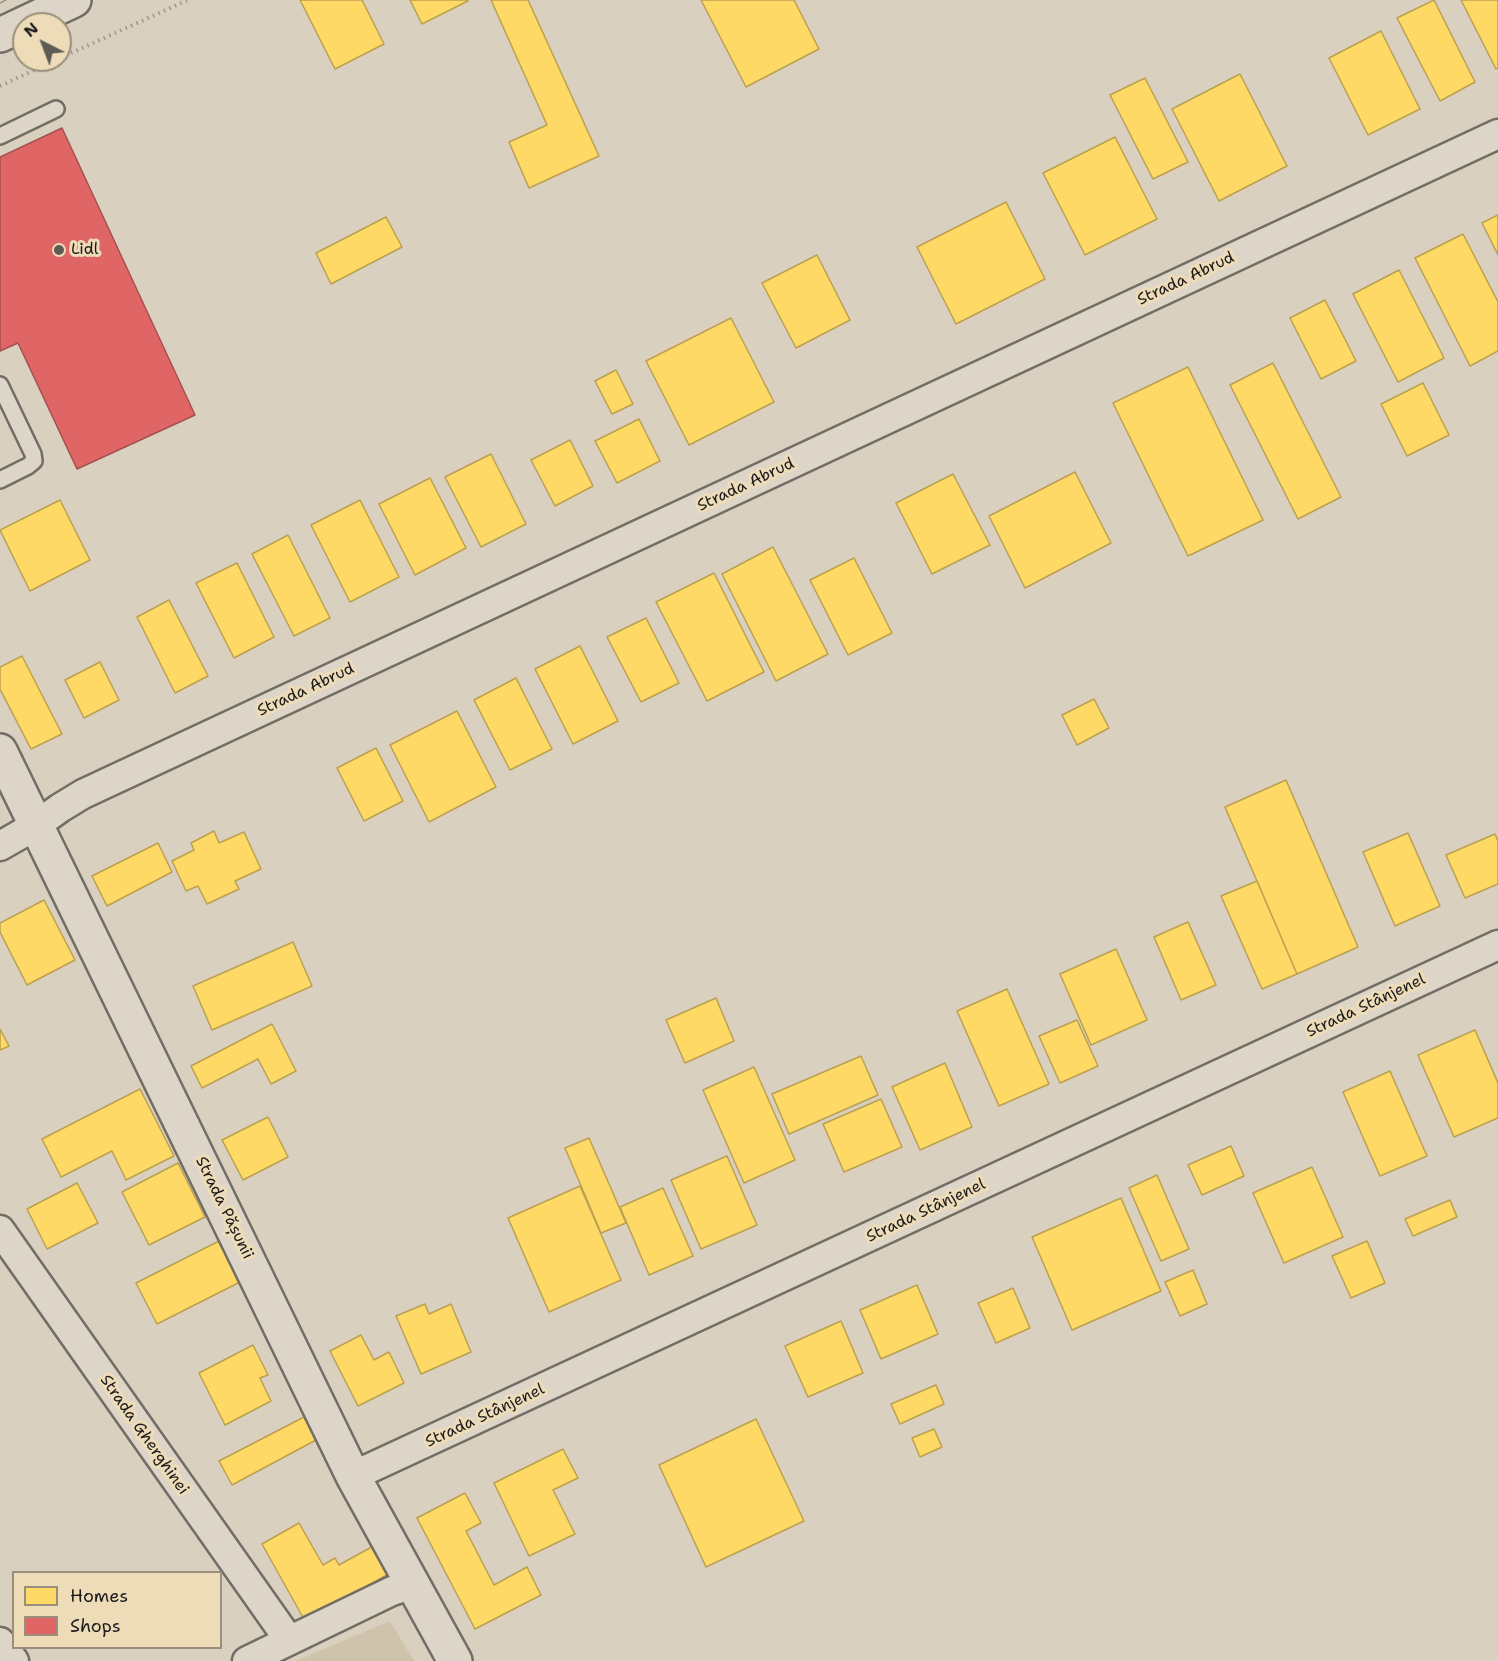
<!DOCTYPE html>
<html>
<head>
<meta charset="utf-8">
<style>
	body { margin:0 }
	#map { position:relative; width:1498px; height:1661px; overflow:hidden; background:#dad0bf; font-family:"Shantell Sans",sans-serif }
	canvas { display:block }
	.legend { position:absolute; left:12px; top:1571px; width:210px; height:78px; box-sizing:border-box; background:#eedcb9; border:2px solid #9a8f7a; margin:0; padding:8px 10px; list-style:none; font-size:18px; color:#1c1c1c }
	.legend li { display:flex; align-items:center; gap:12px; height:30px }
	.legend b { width:30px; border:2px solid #9a8f7a }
	.north { position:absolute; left:12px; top:12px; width:60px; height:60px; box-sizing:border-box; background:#eedcb9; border:2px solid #9a8f7a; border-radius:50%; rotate:318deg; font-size:16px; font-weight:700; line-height:24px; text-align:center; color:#1c1c1c }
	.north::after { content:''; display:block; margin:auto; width:21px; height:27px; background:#5e5b55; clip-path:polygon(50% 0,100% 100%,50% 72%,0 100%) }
</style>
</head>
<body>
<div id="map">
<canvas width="1498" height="1661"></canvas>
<ul class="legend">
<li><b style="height:16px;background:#ffd966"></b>Homes</li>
<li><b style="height:16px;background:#e06666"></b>Shops</li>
</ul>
<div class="north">N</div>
</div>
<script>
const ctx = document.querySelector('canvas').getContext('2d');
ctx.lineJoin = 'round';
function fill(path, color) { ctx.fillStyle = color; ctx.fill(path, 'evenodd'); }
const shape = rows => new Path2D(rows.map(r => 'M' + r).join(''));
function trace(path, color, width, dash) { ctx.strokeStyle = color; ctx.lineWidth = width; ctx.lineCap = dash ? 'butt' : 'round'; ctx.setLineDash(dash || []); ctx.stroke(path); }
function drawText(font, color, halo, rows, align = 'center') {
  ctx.font = font + ' "Shantell Sans",sans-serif'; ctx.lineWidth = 6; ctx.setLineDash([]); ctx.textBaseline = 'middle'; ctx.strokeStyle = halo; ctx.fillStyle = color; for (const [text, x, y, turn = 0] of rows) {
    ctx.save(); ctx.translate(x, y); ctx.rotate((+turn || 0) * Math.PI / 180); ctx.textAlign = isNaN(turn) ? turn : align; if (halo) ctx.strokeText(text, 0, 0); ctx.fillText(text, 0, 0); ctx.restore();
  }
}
const green = shape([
	[390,1621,414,1661,295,1661,298,1660]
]);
const homes = shape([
	[300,0,362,0,384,44,335,69,300,0],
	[410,0,467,0,468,1,422,24,410,0],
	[491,0,528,0,599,156,529,188,509,142,547,125,491,0],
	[701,0,794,0,819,49,746,87,701,0],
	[1434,0,1475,82,1440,101,1397,18,1434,0],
	[1461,0,1498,0,1498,68,1496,69,1461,0],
	[1381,31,1420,109,1368,135,1329,58,1381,31],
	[1240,74,1287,166,1219,201,1172,109,1240,74],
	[1145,78,1188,162,1153,179,1110,95,1145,78],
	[1115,137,1157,219,1085,255,1043,173,1115,137],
	[1006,202,1045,279,956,324,917,247,1006,202],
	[1498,215,1498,255,1482,223,1498,215],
	[386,217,402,247,331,284,316,253,386,217],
	[1463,234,1498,302,1498,351,1470,366,1415,258,1463,234],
	[817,255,850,320,796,348,762,283,817,255],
	[1399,270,1444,358,1398,382,1353,294,1399,270],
	[1325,300,1356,361,1321,379,1290,318,1325,300],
	[731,318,774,402,689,445,646,361,731,318],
	[1273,363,1341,497,1298,519,1230,385,1273,363],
	[1188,367,1263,520,1188,556,1113,403,1188,367],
	[616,370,633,404,612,414,595,381,616,370],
	[1423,383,1449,435,1407,456,1381,404,1423,383],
	[639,419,660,461,617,483,595,441,639,419],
	[570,440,593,486,555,506,531,460,570,440],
	[491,454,526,524,481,547,445,477,491,454],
	[1075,472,1111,543,1025,588,989,516,1075,472],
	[953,474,990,545,932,574,896,503,953,474],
	[430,478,466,548,415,575,379,504,430,478],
	[60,500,90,560,30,591,0,530,60,500],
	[360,500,399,577,350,602,311,525,360,500],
	[288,535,330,618,294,636,252,554,288,535],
	[773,547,828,654,776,681,722,574,773,547],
	[854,558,892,633,848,655,810,580,854,558],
	[237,563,274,637,234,658,196,583,237,563],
	[714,573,764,672,707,701,656,602,714,573],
	[169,600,208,676,175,693,137,617,169,600],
	[646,618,679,683,641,702,607,637,646,618],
	[580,646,618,721,573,744,535,669,580,646],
	[22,656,62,734,31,749,0,689,0,667,22,656],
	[100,662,119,700,84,718,65,680,100,662],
	[516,678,552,749,510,770,474,700,516,678],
	[1094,699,1109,728,1077,745,1062,715,1094,699],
	[457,711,496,787,429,822,390,745,457,711],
	[376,748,403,801,364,821,337,768,376,748],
	[1286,780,1358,947,1297,974,1225,807,1286,780],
	[214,831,219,843,244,832,261,869,235,881,239,889,207,904,198,886,186,891,172,861,194,850,191,843,214,831],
	[1408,833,1440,906,1395,926,1363,852,1408,833],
	[1495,834,1498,841,1498,884,1465,898,1446,855,1495,834],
	[158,843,172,872,107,906,92,876,158,843],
	[1257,881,1297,974,1262,989,1221,896,1257,881],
	[44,900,75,960,27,985,0,932,0,923,44,900],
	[1188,922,1216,985,1181,1000,1154,937,1188,922],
	[293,942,312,986,212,1030,193,986,293,942],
	[1116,949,1147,1020,1091,1045,1060,974,1116,949],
	[1007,989,1049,1084,999,1106,957,1011,1007,989],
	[716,998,734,1041,685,1063,666,1020,716,998],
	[1077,1020,1098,1066,1060,1083,1039,1036,1077,1020],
	[272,1024,296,1071,271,1084,258,1059,202,1088,191,1066,272,1024],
	[0,1029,9,1046,0,1050,0,1029],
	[1475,1030,1498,1083,1498,1118,1454,1137,1418,1055,1475,1030],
	[861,1056,878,1095,789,1134,772,1094,861,1056],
	[945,1063,972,1127,920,1150,892,1087,945,1063],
	[754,1067,795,1160,744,1183,703,1090,754,1067],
	[1390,1071,1427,1156,1380,1176,1343,1092,1390,1071],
	[140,1089,174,1156,126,1180,112,1151,61,1177,42,1139,140,1089],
	[881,1099,902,1147,844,1172,823,1124,881,1099],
	[268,1117,288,1157,243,1180,222,1140,268,1117],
	[589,1138,626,1223,601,1233,565,1148,589,1138],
	[1231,1146,1244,1176,1202,1195,1188,1165,1231,1146],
	[727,1156,757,1225,701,1249,671,1180,727,1156],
	[178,1163,205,1217,149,1245,122,1192,178,1163],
	[1312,1167,1343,1237,1284,1263,1253,1193,1312,1167],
	[1157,1175,1189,1249,1161,1261,1129,1188,1157,1175],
	[77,1183,98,1223,47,1249,27,1209,77,1183],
	[580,1186,621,1280,549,1312,508,1218,580,1186],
	[663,1188,693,1256,649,1275,620,1207,663,1188],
	[1121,1198,1161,1291,1072,1330,1032,1237,1121,1198],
	[1450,1200,1457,1217,1413,1236,1405,1219,1450,1200],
	[219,1241,240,1282,157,1324,136,1283,219,1241],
	[1367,1241,1385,1283,1351,1298,1332,1256,1367,1241],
	[1193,1270,1207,1304,1180,1316,1165,1282,1193,1270],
	[917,1285,938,1334,881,1359,860,1310,917,1285],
	[1013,1288,1030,1328,996,1343,978,1303,1013,1288],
	[425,1304,429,1314,451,1304,471,1352,421,1374,396,1316,425,1304],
	[841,1321,863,1373,808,1397,785,1346,841,1321],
	[361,1335,374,1360,389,1352,404,1383,358,1406,330,1351,361,1335],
	[253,1345,268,1375,260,1378,271,1401,225,1425,199,1373,253,1345],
	[936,1385,944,1404,900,1424,891,1404,936,1385],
	[304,1417,316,1440,232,1485,219,1461,304,1417],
	[756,1419,804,1521,706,1567,659,1465,756,1419],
	[934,1429,942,1447,920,1457,912,1438,934,1429],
	[563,1449,578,1478,553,1490,575,1534,529,1556,494,1483,563,1449],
	[465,1493,481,1523,466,1531,494,1585,527,1567,541,1595,475,1629,417,1518,465,1493],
	[299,1523,323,1565,335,1558,339,1565,377,1544,392,1572,305,1621,262,1544,299,1523]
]);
const shops = shape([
	[62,128,195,415,77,469,18,343,0,351,0,157,62,128]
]);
const path = shape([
	[60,42,66,56],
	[60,58,188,0],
	[0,86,56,60]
]);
const lane = shape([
	[0,136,56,109],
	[0,385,33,454,34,461,28,466,0,480]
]);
const street = shape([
	[0,846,35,826,60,808,83,794,1498,134],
	[0,1230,289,1640],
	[353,1476,1498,945],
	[0,1642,14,1661],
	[247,1661,392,1591,413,1584]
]);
const secondary = shape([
	[0,751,353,1476,455,1661]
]);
const primary = shape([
	[0,35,74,0]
]);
const tram = shape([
	[0,3,6,0]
]);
const markers = [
	[59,250,6,"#5e5b55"]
];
const poiNames = [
	["Lidl",71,250]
];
const streetNames = [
	["Strada Abrud",1186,279,-25],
	["Strada Abrud",746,485,-25],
	["Strada Abrud",306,690,-25],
	["Strada Stânjenel",1366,1006,-25],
	["Strada Pășunii",224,1208,64],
	["Strada Stânjenel",926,1211,-25],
	["Strada Stânjenel",485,1416,-25],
	["Strada Gherghinei",144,1435,55]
];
fill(green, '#d0c3ac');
fill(homes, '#ffd966');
trace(homes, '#bba050', 1.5);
fill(shops, '#e06666');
trace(shops, '#a55050', 1.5);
trace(lane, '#726d65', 20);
trace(street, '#726d65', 33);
trace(secondary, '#726d65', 38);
trace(primary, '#726d65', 38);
trace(path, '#9b968d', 4, [1.5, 4.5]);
trace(lane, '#ddd5c8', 15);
trace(street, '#ddd5c8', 28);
trace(secondary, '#ddd5c8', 33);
trace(primary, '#ddd5c8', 33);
trace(tram, '#9b968d', 1.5);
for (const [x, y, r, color] of markers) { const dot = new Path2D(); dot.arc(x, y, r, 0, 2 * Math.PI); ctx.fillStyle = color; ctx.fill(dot); trace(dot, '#eedcb9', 2); }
drawText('16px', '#1c1c1c', '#eedcb9', poiNames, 'left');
drawText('16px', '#1c1c1c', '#eedcb9', streetNames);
</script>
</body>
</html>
